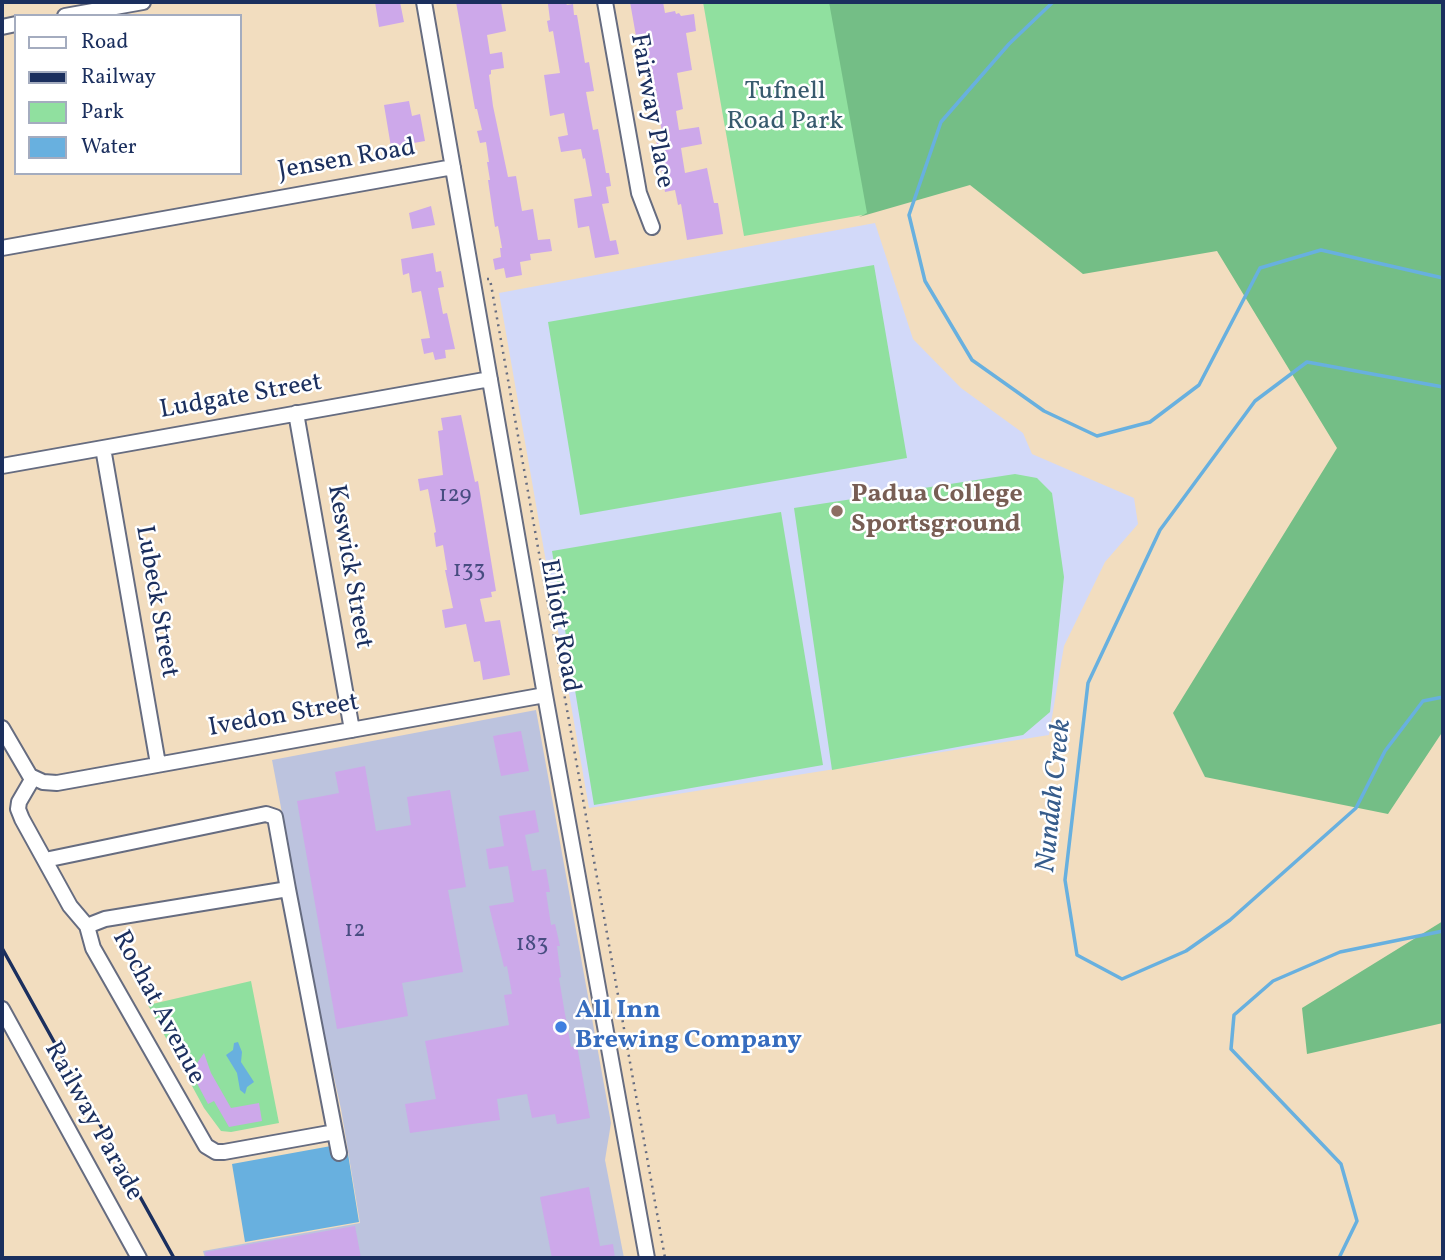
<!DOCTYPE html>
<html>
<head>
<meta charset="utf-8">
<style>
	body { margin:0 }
	#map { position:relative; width:1445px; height:1260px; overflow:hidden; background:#f2ddbf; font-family:Vollkorn,serif }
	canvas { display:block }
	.frame { position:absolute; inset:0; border:4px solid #1b2f5e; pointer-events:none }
	.legend { position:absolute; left:14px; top:14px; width:228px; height:161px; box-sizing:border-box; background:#fff; border:2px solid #a4acbf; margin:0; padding:9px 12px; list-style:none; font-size:21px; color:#1b2f5e }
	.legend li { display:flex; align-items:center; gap:14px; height:35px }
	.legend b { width:35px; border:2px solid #a4acbf }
</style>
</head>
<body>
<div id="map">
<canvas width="1445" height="1260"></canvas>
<div class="frame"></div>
<ul class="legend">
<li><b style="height:9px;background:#fff"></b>Road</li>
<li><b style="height:9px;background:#1b2f5e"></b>Railway</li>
<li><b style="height:19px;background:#90e09f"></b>Park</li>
<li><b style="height:19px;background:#68b0df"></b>Water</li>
</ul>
</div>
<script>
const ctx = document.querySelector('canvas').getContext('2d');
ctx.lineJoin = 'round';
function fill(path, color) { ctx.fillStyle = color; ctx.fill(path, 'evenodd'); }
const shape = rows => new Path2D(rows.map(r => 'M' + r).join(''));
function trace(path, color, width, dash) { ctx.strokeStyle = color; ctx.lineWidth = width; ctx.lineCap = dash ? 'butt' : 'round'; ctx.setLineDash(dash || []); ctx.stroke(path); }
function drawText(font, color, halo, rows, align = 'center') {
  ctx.font = font + ' Vollkorn,serif'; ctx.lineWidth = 5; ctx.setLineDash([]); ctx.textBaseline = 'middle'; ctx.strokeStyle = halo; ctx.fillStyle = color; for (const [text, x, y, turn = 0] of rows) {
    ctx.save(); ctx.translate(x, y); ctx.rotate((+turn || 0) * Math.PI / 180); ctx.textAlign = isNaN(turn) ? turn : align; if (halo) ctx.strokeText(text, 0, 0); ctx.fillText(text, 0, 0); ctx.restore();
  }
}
const built = shape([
	[875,223,913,339,961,388,1023,433,1032,454,1134,498,1138,524,1105,562,1064,646,1049,735,589,808,499,293]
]);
const industrial = shape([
	[536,710,611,1123,605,1160,624,1258,205,1258,203,1251,360,1223,341,1109,321,1019,272,760]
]);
const green = shape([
	[703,2,830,2,868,214,744,236],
	[874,265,907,458,580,515,548,322],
	[1015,474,1037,478,1052,493,1064,577,1050,712,1023,735,832,770,794,508],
	[781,512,823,765,594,805,552,551],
	[251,981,279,1123,231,1132,221,1131,204,1108,148,1005]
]);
const forest = shape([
	[829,2,1443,2,1443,731,1388,814,1205,777,1173,713,1337,448,1217,251,1083,274,970,185,859,217,867,213],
	[1443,921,1443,1023,1307,1054,1302,1008]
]);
const water = shape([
	[238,1042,242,1052,241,1062,254,1082,247,1087,245,1094,240,1090,237,1073,226,1055,233,1050,234,1043],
	[331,1146,333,1157,348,1154,359,1222,245,1242,232,1164]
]);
const stream = shape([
	[1053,2,1009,44,941,122,909,215,925,281,972,360,1044,411,1097,436,1150,422,1199,385,1260,268,1321,250,1443,278],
	[1443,387,1307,362,1255,401,1160,530,1088,683,1065,880,1077,955,1122,979,1186,951,1230,920,1356,808,1385,751,1423,701,1443,697],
	[1339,1258,1357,1221,1341,1164,1231,1049,1234,1015,1273,981,1340,952,1443,931]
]);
const building = shape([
	[375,2,400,2,404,22,379,27],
	[456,2,501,2,506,31,487,35,490,54,502,52,504,68,491,70,491,74,489,75,493,106,508,177,516,176,522,211,533,209,538,240,550,239,552,251,530,254,531,260,520,262,522,275,506,278,504,268,495,270,493,259,501,257,500,248,502,248,498,226,495,227,493,214,488,180,490,180,487,162,489,162,486,142,480,143,477,131,482,130,477,109,475,109],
	[565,2,567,5,573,4,574,15,577,15,585,63,589,62,594,91,586,92,593,130,598,129,606,173,609,173,611,186,606,187,609,203,602,204,610,241,616,240,619,254,595,258,589,226,578,228,574,199,592,196,585,158,583,159,581,149,561,152,558,137,568,135,564,113,550,116,544,75,560,73,553,31,549,32,547,21,550,20,548,4],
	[630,2,663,2,665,13,675,11,676,14,679,13,681,16,694,14,696,31,686,33,692,70,677,73,683,109,676,111,679,130,699,127,702,144,681,148,685,173,707,168,714,203,718,203,723,234,687,240,681,204,678,205,675,190,665,192,655,134,662,133,658,109,651,110,640,35,636,36],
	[409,101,412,116,420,114,425,141,391,147,384,105],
	[431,206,435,225,412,229,409,213],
	[433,253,436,272,441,271,444,287,438,288,443,314,447,313,455,349,445,350,446,358,435,360,433,352,424,354,421,339,430,338,421,291,412,293,409,273,403,275,401,259],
	[461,415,475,482,478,481,496,591,491,592,492,597,480,599,485,622,500,620,510,675,483,680,480,661,474,662,466,624,445,628,442,610,453,608,445,570,447,570,443,545,436,547,434,533,436,532,428,489,420,491,418,479,443,475,438,431,443,430,441,418],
	[521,731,529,771,501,776,493,736],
	[365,766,376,831,411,825,407,797,450,790,466,887,448,890,463,972,402,983,408,1016,337,1029,297,801,339,793,335,772],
	[535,810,539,832,525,835,532,871,546,869,550,892,546,892,551,925,555,924,560,946,557,946,561,977,559,978,565,1014,571,1047,577,1046,590,1118,557,1124,555,1114,532,1118,527,1094,497,1099,500,1120,410,1133,405,1104,436,1099,425,1041,509,1025,504,995,512,994,507,966,504,967,489,906,514,902,508,866,489,869,486,849,504,846,499,816],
	[204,1053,211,1073,231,1108,259,1103,262,1121,229,1127,214,1101,208,1104,191,1072],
	[589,1187,600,1246,613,1244,615,1258,552,1258,540,1197],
	[355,1226,361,1258,206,1258,205,1252]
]);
const path = shape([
	[487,279,490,279,665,1258]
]);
const minor = shape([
	[424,2,545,695,647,1258],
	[605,2,639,193,652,227],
	[65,16,143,2],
	[2,27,16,24],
	[2,248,453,167],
	[296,413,352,730],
	[103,448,158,764],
	[2,466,490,379],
	[2,728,30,776,43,782,57,783,545,695],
	[33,778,19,802,18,809,22,819,70,906,87,926,93,948,206,1146,216,1152,224,1152,335,1132],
	[45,860,266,814,275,817,288,889],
	[87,926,105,919,288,889,339,1153],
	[2,1009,139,1258]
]);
const rail = shape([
	[2,948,174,1258]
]);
const markers = [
	[837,511,7,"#8d6e63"],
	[561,1027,7,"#3f7fe0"]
];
const numberNames = [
	["129",455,497],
	["133",469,572],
	["12",355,932],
	["183",532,946]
];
const parkNames = [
	["Tufnell",785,93],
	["Road Park",785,123]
];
const streetNames = [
	["Fairway Place",650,111,80],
	["Jensen Road",347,161,-10],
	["Ludgate Street",241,398,-10],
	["Keswick Street",348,567,80],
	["Lubeck Street",155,602,80],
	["Elliott Road",558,626,80],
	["Ivedon Street",284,717,-10],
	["Rochat Avenue",157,1008,62],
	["Railway Parade",92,1122,61]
];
const educationNames = [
	["Padua College",851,496],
	["Sportsground",851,526]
];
const shopNames = [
	["All Inn",575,1012],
	["Brewing Company",575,1042]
];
const waterNames = [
	["Nundah Creek",1056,796,-84]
];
fill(built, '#d2d9f9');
fill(industrial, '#bcc3de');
fill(green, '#90e09f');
fill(forest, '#74be86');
fill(water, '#68b0df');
trace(stream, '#68b0df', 3.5);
fill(building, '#cda8ea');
trace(minor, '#666c80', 18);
trace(path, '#666c80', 2.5, [2, 5]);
trace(minor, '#fff', 14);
trace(rail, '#1b2f5e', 3.5);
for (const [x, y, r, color] of markers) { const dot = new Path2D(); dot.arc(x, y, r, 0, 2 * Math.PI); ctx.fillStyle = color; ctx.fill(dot); trace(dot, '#fff', 2.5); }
drawText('23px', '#484d81', null, numberNames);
drawText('26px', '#385b6e', '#fff', parkNames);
drawText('26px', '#1b2f5e', '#fff', streetNames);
drawText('bold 26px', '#785e54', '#fff', educationNames, 'left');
drawText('bold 26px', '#366cbe', '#fff', shopNames, 'left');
drawText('italic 28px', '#365c8b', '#fff', waterNames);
</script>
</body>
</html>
